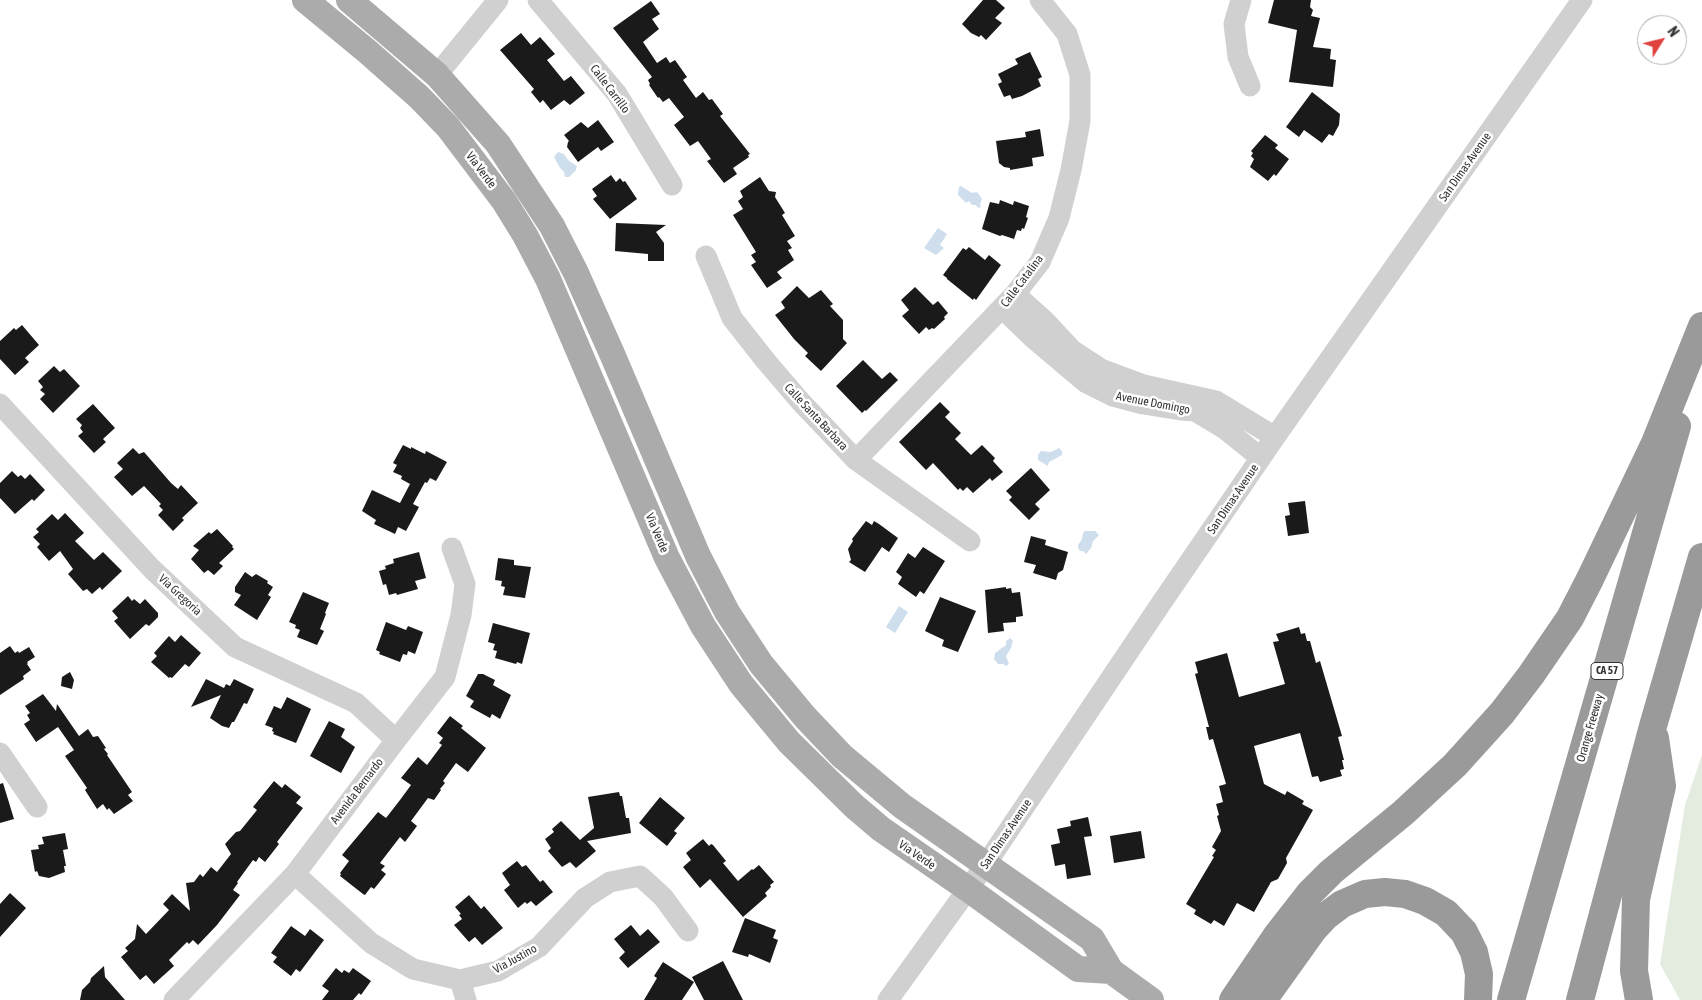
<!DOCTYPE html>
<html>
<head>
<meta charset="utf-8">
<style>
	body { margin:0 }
	#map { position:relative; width:1702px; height:1000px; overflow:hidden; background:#fff; font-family:"Asap Condensed",sans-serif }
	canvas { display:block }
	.north { position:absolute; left:1637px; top:15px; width:50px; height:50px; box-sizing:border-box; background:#fff; border:1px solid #adadad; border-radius:50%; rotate:54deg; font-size:14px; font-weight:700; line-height:20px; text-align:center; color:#333 }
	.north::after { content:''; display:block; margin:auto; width:18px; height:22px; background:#e0423e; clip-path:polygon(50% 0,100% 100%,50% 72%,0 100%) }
</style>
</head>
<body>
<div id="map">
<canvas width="1702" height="1000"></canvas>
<div class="north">N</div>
</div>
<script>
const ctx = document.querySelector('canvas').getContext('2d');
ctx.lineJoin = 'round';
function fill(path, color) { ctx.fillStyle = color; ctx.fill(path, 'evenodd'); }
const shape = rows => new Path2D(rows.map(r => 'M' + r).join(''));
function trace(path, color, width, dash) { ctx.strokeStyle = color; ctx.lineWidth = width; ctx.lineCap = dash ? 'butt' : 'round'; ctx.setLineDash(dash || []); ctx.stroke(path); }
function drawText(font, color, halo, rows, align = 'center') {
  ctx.font = font + ' "Asap Condensed",sans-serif'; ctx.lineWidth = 5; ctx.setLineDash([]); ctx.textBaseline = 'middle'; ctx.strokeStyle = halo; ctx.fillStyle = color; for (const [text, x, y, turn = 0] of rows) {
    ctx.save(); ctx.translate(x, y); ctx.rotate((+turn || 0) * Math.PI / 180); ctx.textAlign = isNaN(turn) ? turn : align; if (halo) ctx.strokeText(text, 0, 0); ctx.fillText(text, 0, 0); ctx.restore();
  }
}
const green = shape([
	[1702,755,1702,1000,1680,1000,1660,964,1685,805]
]);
const water = shape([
	[558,152,564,154,568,160,577,166,576,170,569,177,565,177,564,172,560,168,554,157],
	[961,186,972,193,976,192,978,193,982,199,980,204,981,207,978,208,976,205,972,205,969,201,966,203,958,195,959,187],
	[938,228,947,234,940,245,944,248,936,255,924,248],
	[1059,448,1062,451,1062,455,1049,462,1048,466,1038,460,1038,455,1041,451,1051,452],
	[1085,531,1095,531,1099,535,1093,541,1091,548,1086,554,1083,551,1080,551,1078,548,1078,545,1082,539,1083,533],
	[899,606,908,612,895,633,886,627],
	[1010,638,1013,641,1011,648,1006,656,1009,664,1006,666,1003,664,998,664,994,659,995,653,1006,645,1006,641]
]);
const building = shape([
	[983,0,996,0,1005,8,995,18,1002,23,986,40,981,35,979,37,971,33,962,24],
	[1274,0,1311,0,1310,7,1313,10,1311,16,1320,18,1313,47,1331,49,1330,59,1336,60,1333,87,1289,82,1297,30,1268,23],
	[651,1,660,14,652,19,659,29,643,42,657,63,666,57,670,63,675,60,687,77,683,80,696,98,703,92,709,100,712,99,723,114,720,116,750,154,748,155,749,157,733,168,737,174,724,183,707,161,711,159,698,141,690,146,674,125,684,117,669,98,663,102,659,97,658,98,649,85,650,84,648,80,652,77,613,28],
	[521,33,531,45,540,37,555,54,547,60,564,81,571,76,585,93,570,105,564,100,551,110,543,100,540,103,531,92,534,89,500,50],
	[1030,52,1042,77,1038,79,1041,86,1022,96,1012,99,1010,95,1004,97,998,84,1002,82,998,74,1018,64,1015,59],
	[1312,92,1340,114,1339,125,1333,136,1329,134,1322,143,1304,130,1299,137,1286,127],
	[598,120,614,142,601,151,598,147,578,162,567,147,568,142,569,141,564,135,581,122,588,128],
	[1040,129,1044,156,1032,158,1033,166,1010,170,1010,168,1004,167,999,163,996,141,1026,137,1025,132],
	[1265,135,1278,145,1275,148,1289,159,1276,176,1274,174,1268,181,1250,167,1254,159,1251,156,1253,153,1251,151],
	[611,175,616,182,620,178,623,182,625,181,637,199,610,219,593,199,597,196,592,189],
	[760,177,769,191,776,192,775,197,785,213,782,215,795,236,787,241,792,248,788,250,794,260,777,272,782,278,767,288,751,265,756,262,751,255,756,252,733,215,743,209,738,201,743,197,740,191],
	[1000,200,1013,205,1014,201,1029,206,1026,217,1028,218,1024,229,1022,228,1021,231,1017,230,1014,239,1002,235,1000,236,982,229,990,202,999,204],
	[616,223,666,225,656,232,664,243,664,261,648,261,648,254,615,251],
	[969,247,985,260,989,255,1001,265,976,300,974,298,973,300,947,279,947,278,943,275,963,248,966,250],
	[797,286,809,298,821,290,833,304,830,306,843,320,843,339,847,343,821,371,805,356,808,353,794,339,775,315,785,308,781,302],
	[915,287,933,305,938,301,948,313,944,317,945,319,934,329,932,328,929,330,926,327,919,334,902,316,909,310,901,300],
	[22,325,39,345,25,358,29,362,15,375,0,359,0,341,14,328,16,330],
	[863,360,882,379,890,372,898,380,866,411,865,410,862,413,836,386],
	[54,366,60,372,64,369,80,386,53,413,40,399,45,394,40,390,43,387,38,381],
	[940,402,950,412,945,417,961,433,955,439,971,455,982,445,995,458,993,461,1003,472,992,481,990,478,973,493,967,487,963,491,960,488,958,490,933,463,926,470,899,442],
	[93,404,115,428,103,439,106,442,94,453,78,436,83,432,80,428,82,425,76,419],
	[403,445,411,449,411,447,425,454,426,451,447,462,436,481,430,478,427,483,425,482,413,504,419,507,406,531,398,527,395,534,374,524,376,520,362,511,372,490,400,503,410,484,401,479,402,476,393,472,397,465,393,463],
	[133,448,139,454,144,452,171,483,178,489,181,485,198,503,182,518,184,520,173,531,158,515,163,510,159,506,161,504,144,486,132,496,114,477,123,469,117,463],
	[1031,468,1050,490,1035,504,1040,509,1029,520,1009,500,1012,497,1006,491],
	[12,471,18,477,21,475,25,479,30,474,45,490,34,501,32,499,15,514,0,498,0,483],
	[1305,501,1309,533,1288,536,1285,516,1290,515,1288,503],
	[65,513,84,533,75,541,94,560,103,552,122,571,102,590,100,587,92,594,87,589,83,591,68,574,73,569,60,551,49,561,37,547,40,544,33,537,39,532,36,529,52,514,58,520],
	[866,521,872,525,874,521,879,524,898,538,889,552,882,547,865,572,849,562,851,560,848,549,853,541,852,539],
	[217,529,233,546,232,547,234,549,219,563,223,566,214,575,208,570,204,573,191,559,199,550,193,546,209,532,211,534],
	[1031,536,1046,540,1045,545,1068,552,1063,570,1058,573,1056,580,1033,573,1036,565,1024,562],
	[923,547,945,561,924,594,920,591,916,597,898,584,902,577,896,572,908,553,915,558],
	[419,552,426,578,415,581,418,589,397,595,396,593,389,595,386,584,383,585,379,571,386,569,385,566,394,563,393,559],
	[498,558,514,560,514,565,531,567,525,598,503,595,505,587,501,586,502,581,495,580],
	[245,572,252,577,256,574,268,581,267,583,273,587,268,595,271,597,257,620,234,605,241,595,235,592,235,587],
	[1006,587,1006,589,1011,588,1012,593,1020,592,1023,616,1016,617,1016,622,1003,623,1004,631,988,633,985,590],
	[303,592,329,603,325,613,326,614,320,629,324,631,317,645,297,637,300,630,295,628,296,625,289,622],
	[128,596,132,601,134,599,140,604,145,599,158,613,158,617,149,626,146,624,130,639,114,621,118,618,112,611],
	[940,597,976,611,958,652,942,646,944,640,925,631],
	[386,622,406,630,408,626,423,632,415,654,408,651,407,655,403,654,400,662,379,654,380,652,376,650],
	[493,623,530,633,522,664,517,662,516,664,495,658,497,651,493,650,495,644,488,642],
	[1299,627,1301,634,1305,633,1307,641,1310,641,1316,663,1320,661,1342,736,1338,737,1344,760,1342,760,1344,769,1340,770,1342,776,1320,782,1318,776,1312,777,1300,733,1254,746,1264,784,1285,795,1287,791,1304,801,1302,804,1313,810,1286,858,1287,863,1278,879,1271,882,1254,912,1237,903,1224,926,1214,920,1211,924,1194,914,1196,910,1186,904,1214,857,1212,856,1216,850,1212,847,1221,831,1217,816,1219,815,1216,804,1223,802,1219,786,1226,784,1213,739,1209,740,1206,727,1209,727,1195,674,1198,673,1195,662,1227,653,1239,697,1285,684,1273,642,1279,641,1276,634],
	[181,635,201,653,189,667,185,664,172,678,170,677,169,678,151,662,157,656,154,653,169,636,175,642],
	[10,646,15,653,18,651,19,653,29,647,35,657,27,662,28,663,27,664,31,670,23,676,24,679,0,695,0,653],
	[70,672,74,680,72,689,61,686,62,677],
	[478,674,483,674,495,680,493,685,511,695,500,719,492,714,490,718,470,707,474,701,466,696],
	[206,679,224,688,226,684,230,686,234,679,254,689,247,704,244,703,234,722,232,722,229,728,222,726,210,718,221,695,191,707],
	[43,694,56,711,57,704,79,736,88,729,93,737,98,736,106,748,104,749,108,754,107,755,132,792,128,795,133,801,114,814,109,808,107,810,103,804,97,809,85,790,87,788,65,756,74,750,58,727,36,742,24,724,30,720,27,715,30,713,25,706],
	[287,697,311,709,296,743,273,734,274,732,272,731,273,728,265,725,274,706,281,709],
	[450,716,463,726,461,728,486,748,468,772,456,763,443,781,445,783,440,789,441,790,434,800,428,798,411,821,417,826,405,842,400,837,380,863,385,866,381,870,386,874,374,889,371,887,365,895,363,894,340,876,341,874,340,873,349,861,342,855,378,812,386,818,400,800,411,785,401,778,418,757,427,765,442,745,439,743,443,738,437,733],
	[329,721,345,729,341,737,355,747,341,773,310,756],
	[274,781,282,788,285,784,301,797,296,803,303,808,277,842,279,844,265,862,259,857,256,862,253,860,237,882,238,883,233,890,240,895,217,925,198,945,193,940,189,944,187,942,169,960,174,966,154,984,146,975,140,980,121,957,128,951,125,948,135,939,137,924,146,934,169,910,163,904,172,894,190,911,186,883,194,882,200,874,203,877,211,867,217,872,231,854,225,844,236,832,240,831,257,810,253,807],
	[3,783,14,819,0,823,0,784],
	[619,792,620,796,622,796,626,818,629,818,631,833,587,841,596,851,576,868,570,862,562,867,548,851,551,848,545,839,554,832,552,829,561,821,580,840,594,828,588,797],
	[660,797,685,818,674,831,677,833,667,846,639,823],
	[1088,817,1092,836,1084,837,1091,875,1067,879,1065,864,1055,866,1051,845,1060,843,1057,829,1071,826,1070,821],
	[1141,831,1145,858,1114,863,1110,836],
	[65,833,68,849,63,850,66,866,64,866,65,872,49,878,39,876,37,871,35,872,31,850,39,849,38,845,44,844,42,837],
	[703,839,709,846,711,844,713,845,726,861,723,863,738,881,752,869,753,870,759,865,774,882,770,885,771,887,765,893,767,896,743,917,710,879,700,888,683,867,691,860,686,853],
	[517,861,522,867,526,865,540,882,543,880,553,892,536,906,531,901,527,904,525,902,518,908,504,890,510,885,502,873],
	[10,893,26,908,0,937,0,904],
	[469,895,481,909,484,906,503,928,482,945,475,937,469,942,454,925,462,919,459,915,461,914,455,907],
	[745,918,776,930,773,938,778,940,770,963,749,954,748,957,732,952],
	[631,925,640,936,648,929,660,942,628,968,619,958,625,952,614,939],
	[291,926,305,936,310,929,324,940,300,972,296,969,291,976,273,962,277,957,271,953],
	[723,961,743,1000,704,1000,692,977],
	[663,962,694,982,682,1000,644,1000,657,978,654,976],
	[104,966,105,977,125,1000,80,1000,82,990,90,982,91,978],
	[336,968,342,973,344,970,349,973,353,968,371,981,361,995,359,993,353,1000,322,1000,329,991,322,986]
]);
const minor = shape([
	[538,0,617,94,672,185],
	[1241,0,1234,24,1238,57,1250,86],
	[437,75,498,0],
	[706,256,732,318,765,360,800,401,856,460,970,541],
	[1015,294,1044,320,1072,350,1101,369,1144,385,1216,401,1275,437],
	[1002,308,1033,338,1085,382,1113,396,1143,404,1181,410,1195,411,1225,429,1261,458],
	[0,404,152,569,235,647,356,703,396,740],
	[856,460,1015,294,1040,262,1059,218,1071,170,1080,121,1080,75,1067,34,1040,0],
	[0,753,37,807],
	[295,874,371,943,413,969,460,980,498,971,539,947,585,898,610,882,640,876,663,897,688,931],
	[460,980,466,1000],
	[174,1000,295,874,396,740,445,677,461,615,465,584,452,548],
	[888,1000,986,864,1160,605,1275,437,1582,0]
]);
const major = shape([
	[305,0,368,52,419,97,448,127,504,201,525,235,548,279,667,558,703,626,741,684,789,742,854,806,881,829,968,889,1078,969,1111,971],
	[349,0,437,75,498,144,552,226,576,273,613,356,698,556,727,612,761,664,805,717,842,756,902,806,1092,939,1111,971,1151,1000]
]);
const highway = shape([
	[1233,1000,1277,935,1309,894,1331,872,1403,813,1455,765,1502,713,1531,675,1570,618,1590,579,1655,443,1702,326],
	[1263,1000,1313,930,1326,916,1342,904,1365,894,1385,892,1405,894,1425,901,1446,913,1464,932,1474,952,1479,974,1478,1000],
	[1511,1000,1677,426],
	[1580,1000,1653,726,1702,557],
	[1639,1000,1634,971,1636,899,1662,786,1655,738]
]);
const shields = [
	[1607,671,32]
];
const shieldNames = [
	["CA 57",1607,671]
];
const streetNames = [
	["Calle Carrillo",610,89,53],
	["San Dimas Avenue",1465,167,-55],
	["Via Verde",481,170,53],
	["Calle Catalina",1022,281,-53],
	["Avenue Domingo",1153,403,11],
	["Calle Santa Barbara",816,417,47],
	["San Dimas Avenue",1233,499,-56],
	["Via Verde",657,533,67],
	["Via Gregoria",180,595,43],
	["Orange Freeway",1590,728,-74],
	["Avenida Bernardo",357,791,-53],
	["San Dimas Avenue",1006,834,-56],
	["Via Verde",917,855,34],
	["Via Justino",515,959,-29]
];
fill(green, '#e4ebdf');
fill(water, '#cfdeed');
fill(building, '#1a1a1a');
trace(minor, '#d0d0d0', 21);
trace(major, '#ababab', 26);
trace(highway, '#9a9a9a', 28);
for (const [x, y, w] of shields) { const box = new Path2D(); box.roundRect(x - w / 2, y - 8.5, w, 17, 4); ctx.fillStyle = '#fff'; ctx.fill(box); trace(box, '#333', 1); }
drawText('bold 11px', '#333', null, shieldNames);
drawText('12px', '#333', '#fff', streetNames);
</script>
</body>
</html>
